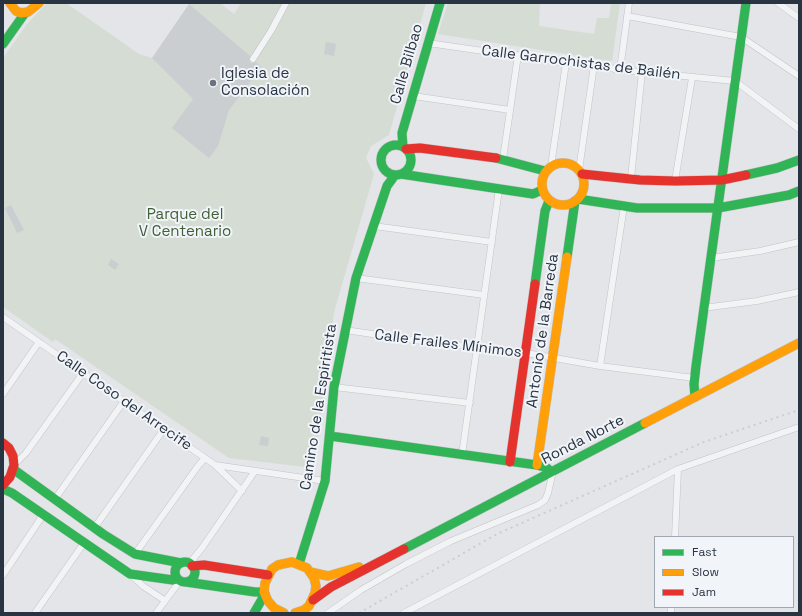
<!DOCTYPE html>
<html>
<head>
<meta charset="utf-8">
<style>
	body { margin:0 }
	#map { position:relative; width:802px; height:616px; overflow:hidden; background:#e3e5e8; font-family:"Space Grotesk",sans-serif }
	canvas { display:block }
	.frame { position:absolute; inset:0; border:4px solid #293443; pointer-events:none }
	.legend { position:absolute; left:654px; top:536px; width:140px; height:72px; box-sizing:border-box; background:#f1f4f8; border:1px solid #a1a7b0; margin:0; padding:5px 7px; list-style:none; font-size:12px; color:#293443 }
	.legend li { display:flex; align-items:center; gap:8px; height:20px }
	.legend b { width:20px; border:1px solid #a1a7b0 }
</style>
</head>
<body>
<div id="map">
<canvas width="802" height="616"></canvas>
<div class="frame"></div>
<ul class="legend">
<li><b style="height:5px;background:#30b455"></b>Fast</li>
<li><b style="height:5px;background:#ff9f0a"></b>Slow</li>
<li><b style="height:5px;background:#e5322d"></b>Jam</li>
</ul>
</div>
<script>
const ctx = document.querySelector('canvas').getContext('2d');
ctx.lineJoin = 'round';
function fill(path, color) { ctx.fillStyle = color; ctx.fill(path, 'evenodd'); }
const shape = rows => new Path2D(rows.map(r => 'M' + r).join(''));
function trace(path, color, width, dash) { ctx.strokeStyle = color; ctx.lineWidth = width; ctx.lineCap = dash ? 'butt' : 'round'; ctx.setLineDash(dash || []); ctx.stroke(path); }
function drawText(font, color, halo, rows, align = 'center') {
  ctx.font = font + ' "Space Grotesk",sans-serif'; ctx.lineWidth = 4; ctx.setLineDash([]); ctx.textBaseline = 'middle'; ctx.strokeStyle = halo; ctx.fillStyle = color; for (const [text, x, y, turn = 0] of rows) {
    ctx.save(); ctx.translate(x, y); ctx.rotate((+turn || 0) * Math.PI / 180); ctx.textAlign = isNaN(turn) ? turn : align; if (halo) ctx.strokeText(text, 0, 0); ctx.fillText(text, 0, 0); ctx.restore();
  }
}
const green = shape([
	[47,3,66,3,139,54,152,58,190,3,220,3,234,14,241,3,426,3,389,135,371,146,366,158,374,174,334,312,314,468,229,458,55,339,53,342,3,307,3,58,27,24],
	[448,3,540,3,539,26,594,34,597,18,609,18,611,3,620,3,612,61,438,34]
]);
const building = shape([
	[189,4,250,56,249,59,250,63,253,63,256,62,261,67,229,110,218,146,209,158,172,128,193,99,152,58],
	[326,42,336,44,334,56,324,54],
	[11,205,24,230,17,233,5,208],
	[111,259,119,264,115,270,108,265],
	[261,436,269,438,268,446,259,445]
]);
const street = shape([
	[778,3,799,18],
	[627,16,741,37,799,76],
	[428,43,566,63,594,65,620,70,735,81,799,129],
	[253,59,271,31,286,3],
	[620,70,629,3],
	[413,96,510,110],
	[503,159,518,55],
	[551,166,566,63],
	[579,170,594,65],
	[631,178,642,72],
	[675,181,692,78],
	[374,226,492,242],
	[711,258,760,251,799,242],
	[356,278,484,295],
	[703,308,757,301,799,292],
	[3,317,205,458,215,465,242,491],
	[345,330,413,340,526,353,600,366,694,378],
	[600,366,624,206],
	[334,387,470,403],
	[3,394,39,342],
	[462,455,499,189],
	[14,465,26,453,83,373],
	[215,465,325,481],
	[55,499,124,401],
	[95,527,164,429],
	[675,537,678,469],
	[135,554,198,466,205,458],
	[189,564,202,548,255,471],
	[130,574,143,586,164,600],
	[3,575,43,515],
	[35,613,84,543],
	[156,613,180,581],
	[328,613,361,590,406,564,451,541,538,505,545,500,548,493,553,471],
	[404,613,678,469,799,427],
	[671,613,671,607]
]);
const fast = shape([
	[3,44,25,13],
	'381 160a15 15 0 1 1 30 0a15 15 0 1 1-30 0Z',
	[403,147,402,133,440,3],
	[496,158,545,171],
	[401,174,533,194,542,190],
	[746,175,777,168,799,160],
	[578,199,637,208,718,208,789,195,799,191],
	[567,257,575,201],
	[535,284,545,211,549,201],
	[695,397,694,384,696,366,746,3],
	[330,436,537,465,547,468,551,472],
	[13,469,103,534,135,554,181,563],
	[3,489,12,493,130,574,173,580,177,579],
	[404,549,645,423],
	'175 572a10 10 0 1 1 20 0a10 10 0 1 1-20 0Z',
	[299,564,325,481,334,387,356,278,387,186,395,175],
	[186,582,255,592,264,592],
	[254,613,265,594]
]);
const slow = shape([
	[10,3,16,11,21,13,28,12,39,3],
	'542 184a21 21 0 1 1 42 0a21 21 0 1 1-42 0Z',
	[645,423,799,343],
	[537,465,567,257],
	[310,572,328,576,359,567],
	[284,613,274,608,268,601,264,592,265,583,272,569,278,565,292,562,307,568,314,578,316,586,315,593,309,606,304,610,295,613]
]);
const jam = shape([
	[406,149,420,148,496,158],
	[582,174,640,180,675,181,722,180,746,175],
	[3,443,9,448,13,456,14,465,10,477,3,485],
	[510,462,535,284],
	[192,566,204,565,268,575],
	[313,600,331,587,404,549]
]);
const rail = shape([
	[359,613,497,534,704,442,799,410]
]);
const markers = [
	[213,83,4,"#6a727d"]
];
const streetNames = [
	["Calle Garrochistas de Bailén",581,63,7],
	["Calle Bilbao",407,64,-74],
	["Antonio de la Barreda",543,331,-82],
	["Calle Frailes Mínimos",448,344,7],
	["Calle Coso del Arrecife",124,401,35],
	["Camino de la Espiritista",319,407,-81],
	["Ronda Norte",583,440,-27]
];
const poiNames = [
	["Iglesia de",221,74],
	["Consolación",221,91]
];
const parkNames = [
	["Parque del",185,215],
	["V Centenario",185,232]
];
fill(green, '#d4dcd3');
fill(building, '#cbced1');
trace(street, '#c1c3c6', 7);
trace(fast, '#c1c3c6', 10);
trace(slow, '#c1c3c6', 10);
trace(jam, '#c1c3c6', 10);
trace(street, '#f2f3f5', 6);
trace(fast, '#30b455', 9);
trace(slow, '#ff9f0a', 9);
trace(jam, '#e5322d', 9);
trace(rail, '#cbcdd0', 2, [2, 4]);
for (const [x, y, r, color] of markers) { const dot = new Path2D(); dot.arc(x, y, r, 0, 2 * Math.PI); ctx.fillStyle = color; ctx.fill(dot); trace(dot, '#f1f4f8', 1.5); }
drawText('15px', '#293443', '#f1f4f8', streetNames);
drawText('15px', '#293443', '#f1f4f8', poiNames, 'left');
drawText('15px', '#405f35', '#f1f4f8', parkNames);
</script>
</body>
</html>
